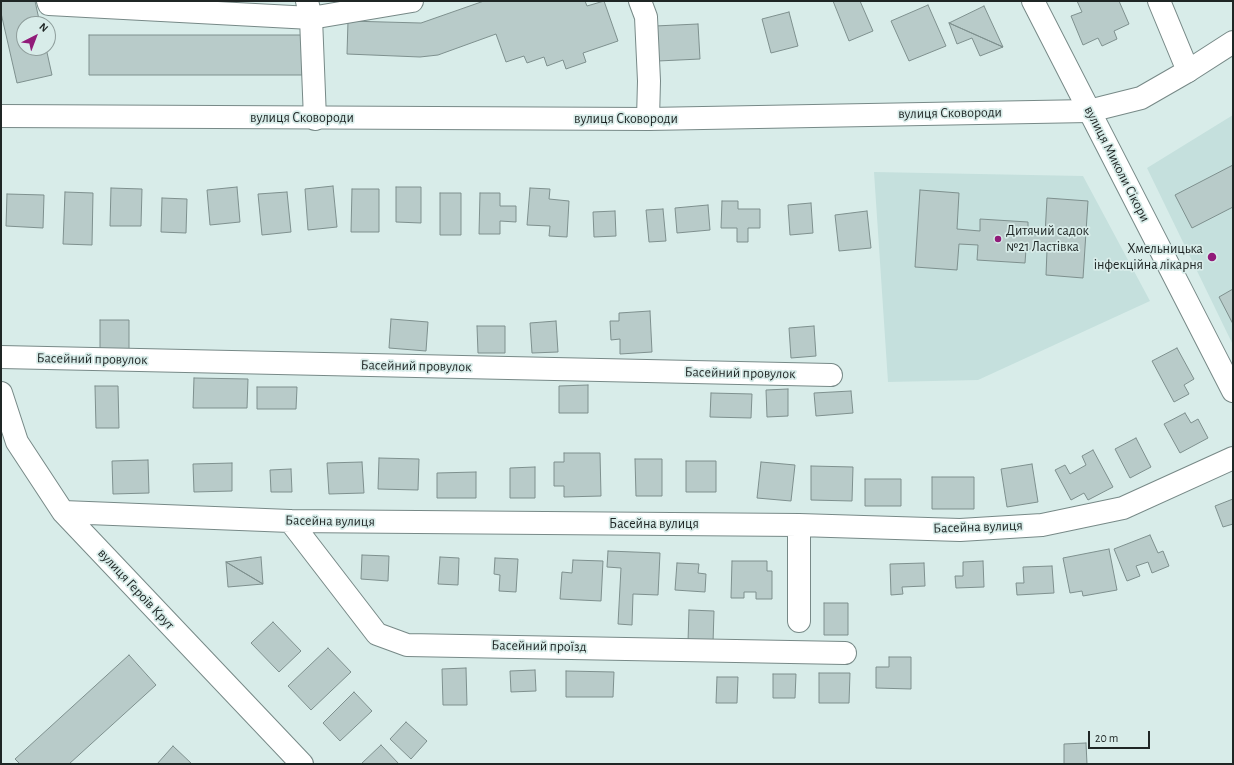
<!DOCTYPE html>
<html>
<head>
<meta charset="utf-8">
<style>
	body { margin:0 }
	#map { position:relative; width:1234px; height:765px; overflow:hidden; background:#d8ece9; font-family:"Alegreya Sans",sans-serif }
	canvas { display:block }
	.frame { position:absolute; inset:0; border:2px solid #1f2625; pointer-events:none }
	.north { position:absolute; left:16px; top:16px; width:40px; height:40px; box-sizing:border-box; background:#d8ece9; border:1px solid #8e9d9b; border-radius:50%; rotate:42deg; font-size:11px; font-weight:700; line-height:16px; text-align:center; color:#1f2625 }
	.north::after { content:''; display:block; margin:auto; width:14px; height:18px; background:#911b79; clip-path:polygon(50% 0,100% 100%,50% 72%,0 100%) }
	.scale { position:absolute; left:1088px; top:731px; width:62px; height:18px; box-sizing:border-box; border:2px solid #1f2625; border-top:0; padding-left:5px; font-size:12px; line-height:14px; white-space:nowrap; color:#1f2625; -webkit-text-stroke:3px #d8ece9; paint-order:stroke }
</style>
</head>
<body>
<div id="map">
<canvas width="1234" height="765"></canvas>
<div class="frame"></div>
<div class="north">N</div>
<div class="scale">20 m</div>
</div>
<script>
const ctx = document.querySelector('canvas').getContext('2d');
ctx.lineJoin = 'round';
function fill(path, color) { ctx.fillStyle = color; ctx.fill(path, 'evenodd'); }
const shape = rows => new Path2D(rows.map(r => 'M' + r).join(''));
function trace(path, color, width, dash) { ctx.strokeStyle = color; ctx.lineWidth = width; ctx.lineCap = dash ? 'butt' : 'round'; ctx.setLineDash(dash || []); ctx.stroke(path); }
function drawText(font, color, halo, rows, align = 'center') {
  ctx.font = font + ' "Alegreya Sans",sans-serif'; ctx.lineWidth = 3.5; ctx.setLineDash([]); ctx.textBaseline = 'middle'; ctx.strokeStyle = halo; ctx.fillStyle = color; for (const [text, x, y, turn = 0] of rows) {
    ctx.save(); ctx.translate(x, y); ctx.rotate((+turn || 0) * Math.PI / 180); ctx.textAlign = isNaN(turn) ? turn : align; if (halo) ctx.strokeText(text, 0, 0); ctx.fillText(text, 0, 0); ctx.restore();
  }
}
const built = shape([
	[1233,115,1233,345,1147,168],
	[874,172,1083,176,1150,301,978,380,888,382]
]);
const building = shape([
	[1,1,35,1,40,24,24,24,24,48,46,48,52,75,17,83,1,13,1,1],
	[484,1,585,1,587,6,604,1,618,41,583,53,586,62,566,69,563,60,547,66,544,57,527,63,524,56,506,62,496,34,438,55,420,57,347,54,348,21,421,23,484,1],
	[833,1,860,1,873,31,849,41,833,1],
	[1077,1,1119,1,1129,24,1114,31,1117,39,1102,46,1098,38,1083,45,1071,16,1082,12,1077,1],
	[928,5,946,46,909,61,891,21,928,5],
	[984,6,1003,47,949,23,984,6],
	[789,12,798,46,771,53,762,19,789,12],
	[949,23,1003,47,980,56,972,38,957,44,949,23],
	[698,24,700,59,658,61,655,26,698,24],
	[89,35,302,35,302,75,89,75,89,35],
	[1233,165,1233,207,1192,228,1175,195,1233,165],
	[333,186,337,227,308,230,305,189,333,186],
	[237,187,240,222,210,225,207,190,237,187],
	[396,187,421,187,421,223,396,222,396,187],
	[111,188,142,189,141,226,110,226,111,188],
	[530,188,550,189,549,199,569,201,567,237,549,236,550,226,527,225,530,188],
	[352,189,379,189,379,232,351,232,352,189],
	[920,190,959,193,957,229,980,231,980,219,1028,222,1028,234,1045,235,1047,198,1088,201,1083,278,1046,275,1047,250,1026,249,1025,263,977,260,978,245,959,244,957,270,915,267,920,190],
	[65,192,93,193,92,245,63,244,65,192],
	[287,192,291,232,262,235,258,194,287,192],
	[440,193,461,193,461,235,440,235,440,193],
	[480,193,500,193,500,206,516,206,516,222,500,221,500,234,479,234,480,193],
	[7,194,44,195,43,228,6,226,7,194],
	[162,198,187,199,186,233,161,232,162,198],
	[722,201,738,201,738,209,760,209,760,228,748,228,748,242,737,242,737,228,721,228,722,201],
	[811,203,813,233,790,235,788,205,811,203],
	[708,205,710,230,677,233,675,208,708,205],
	[663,209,666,241,649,242,646,210,663,209],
	[615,211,616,236,594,237,593,212,615,211],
	[867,211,871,248,839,251,835,215,867,211],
	[1233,289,1233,324,1219,297,1233,289],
	[650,311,652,352,620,354,620,339,611,340,610,321,619,321,619,313,650,311],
	[391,319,428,322,426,351,389,348,391,319],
	[100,320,129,320,129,349,100,349,100,320],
	[556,321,558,352,532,353,530,323,556,321],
	[477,326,505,326,505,353,478,353,477,326],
	[814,326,816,356,791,358,789,328,814,326],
	[1177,348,1194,379,1184,385,1189,394,1174,402,1152,361,1177,348],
	[194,378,248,379,247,408,193,408,194,378],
	[588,385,588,413,559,413,559,386,588,385],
	[95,386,118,386,119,428,96,428,95,386],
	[257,387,297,387,296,409,257,409,257,387],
	[788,389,788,416,767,417,766,390,788,389],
	[851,391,853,413,816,416,814,393,851,391],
	[711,393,752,394,751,418,710,417,711,393],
	[1185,413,1191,423,1198,419,1208,438,1180,453,1164,424,1185,413],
	[1136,438,1151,467,1130,478,1115,449,1136,438],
	[1093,450,1113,487,1088,500,1084,493,1071,500,1055,470,1065,465,1070,474,1086,465,1082,456,1093,450],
	[564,453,600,453,601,496,564,497,564,486,554,486,554,462,564,462,564,453],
	[379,458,419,459,418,490,378,489,379,458],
	[635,459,662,459,662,496,636,496,635,459],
	[148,460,149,493,113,494,112,461,148,460],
	[686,461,716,461,716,492,686,492,686,461],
	[362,462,364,493,329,494,327,463,362,462],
	[761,462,795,465,791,501,757,498,761,462],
	[232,463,232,491,194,492,193,464,232,463],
	[1032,464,1038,502,1007,507,1001,469,1032,464],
	[811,466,853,467,852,501,811,500,811,466],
	[535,467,535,498,510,498,510,468,535,467],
	[291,469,292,492,271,492,270,470,291,469],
	[476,472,476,498,437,498,437,473,476,472],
	[932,477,974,477,974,509,932,509,932,477],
	[865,479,901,479,901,506,865,506,865,479],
	[1233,499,1233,524,1223,527,1215,506,1233,499],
	[1150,535,1158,553,1163,551,1169,566,1152,573,1148,562,1136,566,1140,576,1127,581,1114,549,1150,535],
	[1109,549,1117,590,1083,596,1082,591,1070,593,1063,558,1109,549],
	[608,551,660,553,658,595,633,594,632,625,618,624,621,568,607,567,608,551],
	[362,555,389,556,388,581,361,579,362,555],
	[261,557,263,584,226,562,261,557],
	[440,557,459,558,458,585,438,584,440,557],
	[495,558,518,559,516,592,499,591,500,575,494,574,495,558],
	[573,560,603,561,601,601,560,599,562,572,572,573,573,560],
	[732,561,767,561,767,571,772,571,772,599,756,599,756,592,744,592,744,598,731,598,732,561],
	[983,561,984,587,956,588,955,576,963,576,963,562,983,561],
	[226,562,263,584,228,587,226,562],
	[677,563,699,564,698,573,706,574,705,592,675,590,677,563],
	[924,563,925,586,902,587,903,594,891,595,890,564,924,563],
	[1052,566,1054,593,1017,595,1016,583,1024,583,1023,567,1052,566],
	[824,603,848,603,848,635,824,635,824,603],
	[689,610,714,611,713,643,688,642,689,610],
	[273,622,301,651,279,672,251,643,273,622],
	[328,648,351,672,311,710,288,686,328,648],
	[129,655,156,685,69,764,20,764,15,759,129,655],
	[889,657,911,657,911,689,876,688,876,667,889,667,889,657],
	[466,668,467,705,443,705,442,669,466,668],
	[535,670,536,691,511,692,510,671,535,670],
	[566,671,614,672,613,697,566,697,566,671],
	[819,673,850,673,849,703,819,703,819,673],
	[773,674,796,674,795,698,773,698,773,674],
	[717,677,738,677,737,703,716,703,717,677],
	[354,692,372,711,340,741,323,723,354,692],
	[406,722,427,741,411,759,390,739,406,722],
	[1086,743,1087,764,1064,764,1064,744,1086,743],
	[381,745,399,764,361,764,381,745],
	[173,746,192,764,157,764,173,746]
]);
const minor = shape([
	[48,1,49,4,311,18,412,1],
	[307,1,311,18,315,119],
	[640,1,646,17,649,81,648,119],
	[1033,1,1233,391],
	[1159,1,1188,71],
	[1,357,831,375],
	[1,393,17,442,63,512,302,764],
	[63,512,290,521,799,525,960,530,1042,525,1123,508,1233,458],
	[290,521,377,634,407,645,845,653],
	[799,621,799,525]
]);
const major = shape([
	[1,116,648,119,1089,111,1141,98,1188,71,1233,42]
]);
const markers = [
	[998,239,4,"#911b79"],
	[1212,257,5,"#911b79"]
];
const streetNames = [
	["вулиця Сковороди",950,113,-1],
	["вулиця Сковороди",302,118],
	["вулиця Сковороди",626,119],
	["вулиця Миколи Сікори",1117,164,63],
	["Басейний провулок",92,359,1],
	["Басейний провулок",416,366,1],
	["Басейний провулок",740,373,1],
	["Басейна вулиця",330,521,1],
	["Басейна вулиця",654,524],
	["Басейна вулиця",978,527,-2],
	["вулиця Героїв Крут",136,589,47],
	["Басейний проїзд",539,646,1]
];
const poiNames = [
	["Дитячий садок",1006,231],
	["№21 Ластівка",1006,247],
	["Хмельницька",1203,249,"right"],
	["інфекційна лікарня",1203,265,"right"]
];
fill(built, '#c5e0dd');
fill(building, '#b8cbc9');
trace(building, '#7e908e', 1);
trace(minor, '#778987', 24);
trace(major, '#778987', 24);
trace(minor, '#fff', 22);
trace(major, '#fff', 22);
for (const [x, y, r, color] of markers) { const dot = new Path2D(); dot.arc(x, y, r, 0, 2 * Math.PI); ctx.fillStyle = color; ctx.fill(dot); trace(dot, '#d8ece9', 1.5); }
drawText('14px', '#1f2625', '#d8ece9', streetNames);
drawText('14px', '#1f2625', '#d8ece9', poiNames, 'left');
</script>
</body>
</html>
